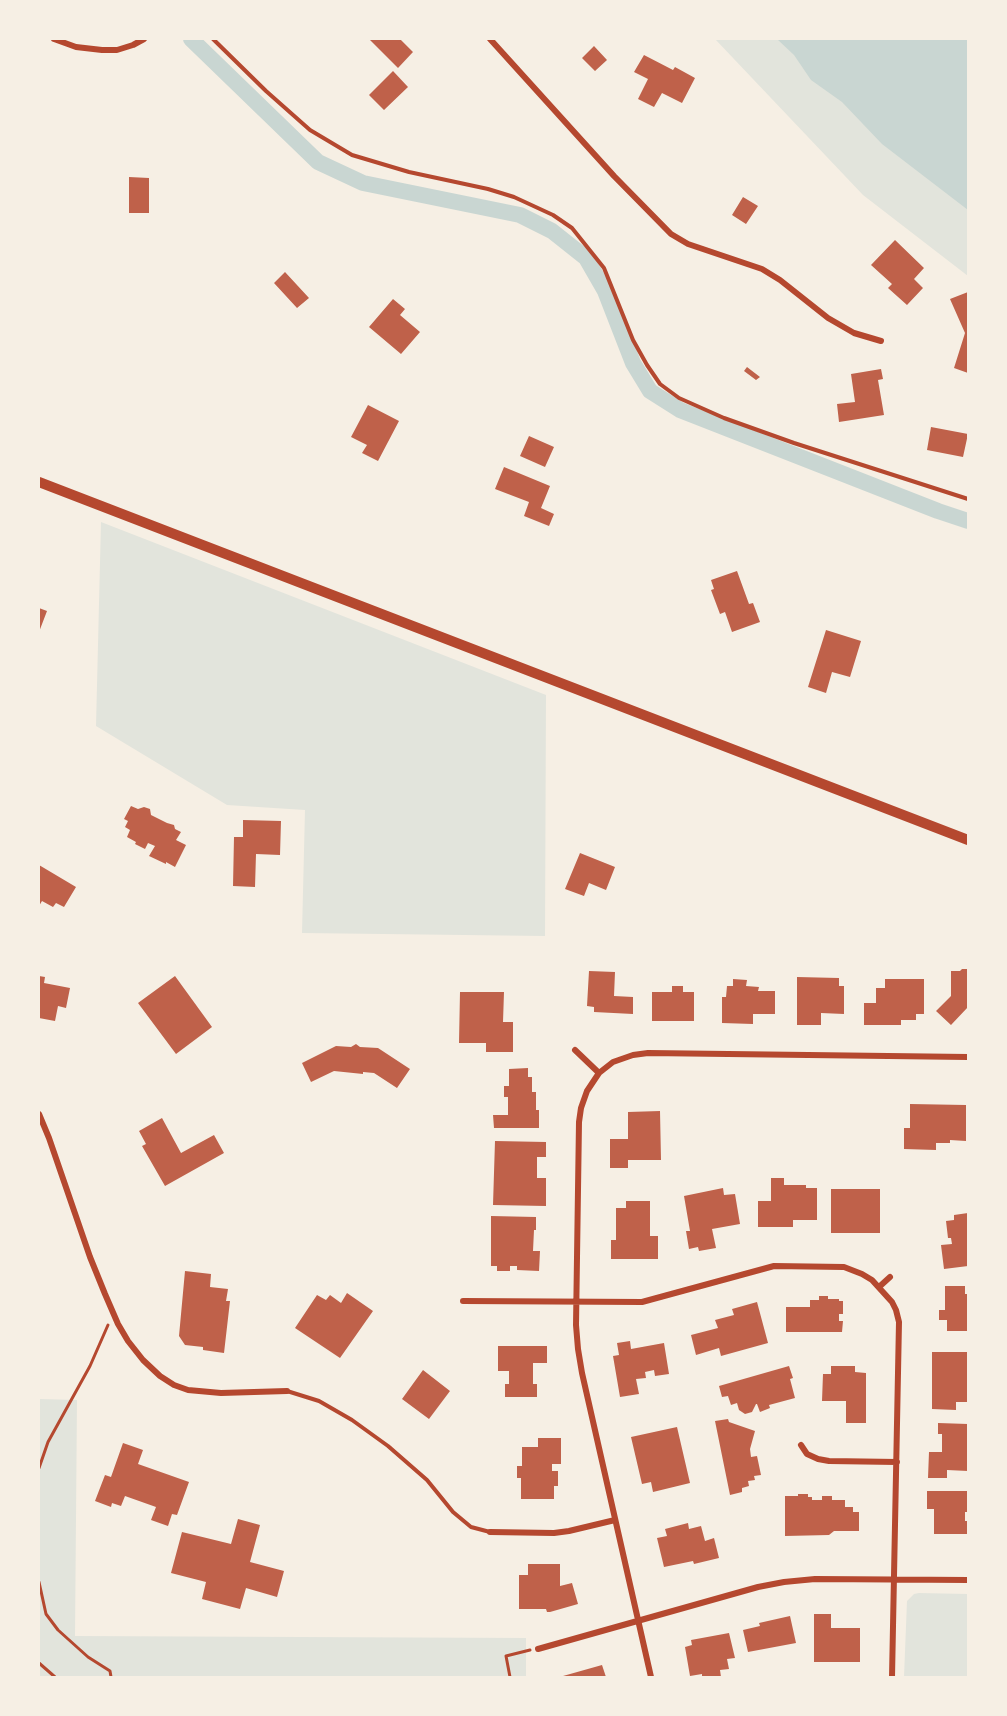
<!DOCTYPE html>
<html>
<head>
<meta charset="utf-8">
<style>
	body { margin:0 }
	#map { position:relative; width:1007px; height:1716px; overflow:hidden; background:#f6efe4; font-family:Mulish,sans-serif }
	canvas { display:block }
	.frame { position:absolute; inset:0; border:40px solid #f6efe4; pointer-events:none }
</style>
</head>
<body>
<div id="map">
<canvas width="1007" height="1716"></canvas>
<div class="frame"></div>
</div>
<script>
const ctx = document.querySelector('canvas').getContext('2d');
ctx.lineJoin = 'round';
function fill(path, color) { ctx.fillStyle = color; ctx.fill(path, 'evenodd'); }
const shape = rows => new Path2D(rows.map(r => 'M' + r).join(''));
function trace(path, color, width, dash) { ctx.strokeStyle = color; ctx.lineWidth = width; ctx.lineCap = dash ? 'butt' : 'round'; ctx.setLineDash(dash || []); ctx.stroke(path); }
const green = shape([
	[715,39,851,39,968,168,968,276,863,195],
	[101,522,546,695,545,936,302,933,305,810,227,805,96,726],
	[39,1399,77,1400,75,1636,526,1638,526,1677,39,1677],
	[919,1593,968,1594,968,1677,904,1677,907,1601,914,1594]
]);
const water = shape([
	[777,39,968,39,968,210,882,144,842,102,811,80,794,55]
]);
const canal = shape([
	[191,39,318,162,363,183,520,215,552,231,586,258,605,291,633,363,650,391,680,410,938,511,968,521]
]);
const building = shape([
	[369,39,400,39,413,52,398,68],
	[594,46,607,60,595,71,582,58],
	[644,55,673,70,675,67,695,78,682,103,662,93,654,107,638,99,648,79,634,72],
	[393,71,408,87,384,110,369,95],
	[129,177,149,178,149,213,129,213],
	[743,197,758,206,746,224,732,215],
	[895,240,924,268,914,279,923,288,907,305,888,288,892,284,871,265],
	[285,272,309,298,297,308,274,283],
	[968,292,968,373,954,368,965,333,950,299],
	[393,299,405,309,400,315,420,332,401,354,369,327],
	[747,367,760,377,756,380,744,371],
	[881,369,883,379,878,380,884,415,839,422,837,404,855,402,851,374],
	[368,405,399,421,378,461,362,453,367,445,351,437],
	[931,427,968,434,963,457,927,450],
	[529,436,554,447,545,467,520,456],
	[504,467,550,486,541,508,554,514,549,526,524,516,529,502,495,489],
	[737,571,749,604,753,603,760,622,732,632,725,612,720,614,711,590,714,589,711,580],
	[39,608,47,611,39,632],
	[826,630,861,641,850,677,832,672,826,693,808,687],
	[131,806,138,809,144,807,150,809,151,815,167,823,174,825,175,829,181,832,176,840,186,845,175,867,166,862,166,864,149,856,155,846,148,843,145,849,135,844,136,842,127,837,130,830,125,827,128,821,124,819],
	[243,820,281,821,280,855,256,854,255,887,233,886,234,837,243,837],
	[580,853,615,867,606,890,589,883,584,896,565,889],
	[39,865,76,887,64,907,56,903,53,907,42,901,39,906],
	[962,969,968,969,968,1007,951,1025,936,1011,951,996,951,971,960,971],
	[589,971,615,972,614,996,633,997,633,1014,594,1012,594,1007,587,1006],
	[39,976,45,977,44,983,70,988,66,1008,58,1006,55,1021,39,1018],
	[175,976,212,1027,176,1054,138,1003],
	[797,977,839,978,839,986,844,986,844,1014,821,1013,821,1025,797,1025],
	[733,979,747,980,746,986,759,987,758,991,775,991,775,1014,753,1014,753,1024,722,1023,722,997,726,997,727,986,733,986],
	[885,979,924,979,924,1014,916,1014,916,1020,901,1020,901,1025,864,1025,864,1003,876,1003,876,988,885,988],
	[672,986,683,986,683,992,694,992,694,1021,652,1021,652,992,672,992],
	[460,992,504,992,503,1022,513,1022,513,1052,486,1052,486,1043,459,1043],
	[356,1044,360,1047,378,1048,410,1069,397,1088,374,1073,363,1072,363,1074,334,1071,311,1082,302,1063,336,1046,351,1047],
	[528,1068,528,1077,532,1077,532,1092,536,1092,536,1110,539,1110,539,1128,494,1128,493,1115,508,1115,508,1097,504,1097,504,1086,509,1086,509,1069],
	[910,1104,966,1105,966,1141,950,1140,950,1143,936,1143,936,1150,904,1149,904,1128,910,1128],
	[660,1111,661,1160,628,1160,628,1168,610,1168,610,1139,628,1139,628,1112],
	[162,1118,181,1153,214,1135,224,1153,165,1186,142,1146,146,1144,139,1131],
	[495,1141,546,1142,546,1157,537,1157,537,1178,546,1178,546,1206,493,1205],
	[771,1178,784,1178,784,1185,806,1185,806,1188,817,1188,817,1220,793,1220,793,1227,758,1227,758,1201,771,1201],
	[723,1188,724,1195,735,1194,740,1224,712,1229,716,1248,699,1251,698,1247,689,1249,686,1231,690,1231,684,1196],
	[831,1189,880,1189,880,1233,831,1233],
	[626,1201,650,1201,650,1236,658,1236,658,1259,611,1259,611,1240,616,1240,616,1208,626,1208],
	[968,1213,968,1266,944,1269,941,1245,952,1244,951,1238,948,1238,946,1221,954,1220,954,1215],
	[491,1216,536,1217,536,1230,534,1230,533,1251,540,1251,539,1271,517,1270,517,1266,510,1266,510,1271,497,1271,497,1266,491,1266],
	[185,1271,211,1274,210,1287,228,1289,226,1301,230,1301,224,1353,203,1350,203,1347,185,1345,179,1336],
	[945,1286,965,1286,965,1294,968,1294,968,1331,947,1331,947,1320,939,1320,939,1310,945,1310],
	[347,1293,373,1311,340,1358,295,1328,317,1295,326,1300,330,1295,341,1303],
	[819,1296,828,1296,828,1299,839,1299,839,1301,843,1301,843,1314,839,1314,839,1321,843,1321,842,1332,786,1332,786,1307,810,1307,810,1300,819,1300],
	[757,1302,768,1343,721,1356,719,1348,696,1355,691,1335,718,1328,715,1320,734,1315,732,1309],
	[630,1341,631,1349,664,1343,669,1374,655,1376,654,1370,645,1372,646,1378,636,1379,639,1394,620,1397,613,1356,619,1355,617,1343],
	[498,1346,547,1346,547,1363,533,1363,533,1384,537,1384,537,1397,505,1397,505,1384,509,1384,509,1371,498,1371],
	[932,1352,968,1352,968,1402,956,1402,956,1410,932,1409],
	[789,1366,793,1378,790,1379,795,1398,769,1405,770,1408,760,1412,757,1404,756,1404,752,1412,745,1414,739,1410,737,1403,731,1405,728,1396,722,1397,719,1386],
	[831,1366,855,1366,855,1372,866,1373,866,1423,846,1423,846,1401,822,1401,823,1374,831,1374],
	[423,1370,450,1391,429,1419,402,1399],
	[728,1419,729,1422,755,1431,750,1449,751,1457,757,1456,761,1475,754,1476,755,1480,748,1481,749,1486,742,1488,742,1492,730,1495,715,1421],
	[938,1423,968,1424,968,1471,947,1470,947,1478,928,1478,929,1452,942,1452,942,1434,938,1434],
	[677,1427,690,1483,653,1492,651,1482,642,1484,631,1437],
	[538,1438,561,1438,561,1464,552,1464,552,1471,558,1471,558,1486,554,1486,554,1499,521,1499,521,1478,517,1478,517,1466,522,1466,522,1447,538,1447],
	[123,1443,143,1450,138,1464,189,1482,177,1515,172,1514,168,1526,151,1520,156,1507,125,1496,121,1506,112,1503,111,1507,95,1501,105,1475,111,1477],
	[927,1491,968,1491,968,1512,965,1512,965,1521,968,1521,968,1534,934,1534,934,1509,927,1509],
	[798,1494,808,1494,808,1497,812,1497,812,1500,822,1500,822,1496,832,1496,832,1500,845,1500,845,1507,853,1507,853,1512,859,1512,859,1531,834,1531,829,1535,785,1536,785,1496,798,1496],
	[238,1519,260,1525,250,1562,284,1571,277,1597,246,1588,240,1609,202,1599,206,1582,171,1573,182,1532,231,1544],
	[688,1523,689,1529,701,1526,705,1541,714,1538,719,1558,694,1564,693,1561,664,1567,657,1538,667,1536,665,1529],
	[528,1564,560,1564,560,1586,572,1583,578,1604,550,1612,547,1612,546,1609,519,1609,519,1575,528,1575],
	[814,1614,831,1614,831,1628,860,1628,860,1662,814,1662],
	[790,1616,796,1643,748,1652,743,1630,760,1626,759,1623],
	[729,1633,735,1658,727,1659,729,1669,720,1670,721,1677,702,1677,702,1674,690,1676,685,1647,692,1645,691,1640],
	[602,1665,606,1677,563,1677,563,1676]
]);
const path = shape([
	[39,1468,48,1442,90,1366,108,1325],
	[39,1582,46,1614,58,1630,88,1657,110,1671,111,1677],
	[39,1663,55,1677],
	[510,1677,506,1656,530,1650]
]);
const service = shape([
	[213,39,266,91,310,130,352,155,409,172,488,189,514,197,553,215,572,228,604,268,633,340,647,365,660,384,679,398,724,418,794,443,968,499],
	[287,1391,319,1401,352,1420,388,1446,427,1480,453,1512,471,1527,490,1532]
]);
const minor = shape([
	[54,39,76,47,102,50,117,50,133,45,144,39],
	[490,39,614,176,671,234,688,244,762,269,780,280,828,318,854,333,881,341],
	[575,1050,599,1073],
	[39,1114,49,1138,90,1257,105,1294,118,1324,128,1341,143,1360,160,1376,174,1385,188,1390,221,1393,287,1391],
	[879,1287,890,1277],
	[463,1301,642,1302,774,1266,844,1267,862,1274,872,1280,892,1302,896,1310,899,1322,892,1677],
	[801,1445,807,1454,818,1459,829,1461,897,1462],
	[490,1532,554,1533,569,1531,615,1520],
	[538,1649,758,1587,784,1582,815,1579,968,1580],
	[651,1677,582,1373,578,1349,576,1325,579,1122,581,1108,587,1091,599,1073,613,1062,633,1055,648,1053,968,1057]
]);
const secondary = shape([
	[39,482,968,840]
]);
fill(green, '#e2e4dc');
fill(water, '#c9d6d2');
trace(canal, '#c9d6d2', 16);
fill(building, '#bf614a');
trace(path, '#b5482f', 3);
trace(service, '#b5482f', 4);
trace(minor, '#b5482f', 6);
trace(secondary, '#b5482f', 10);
</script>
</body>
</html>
